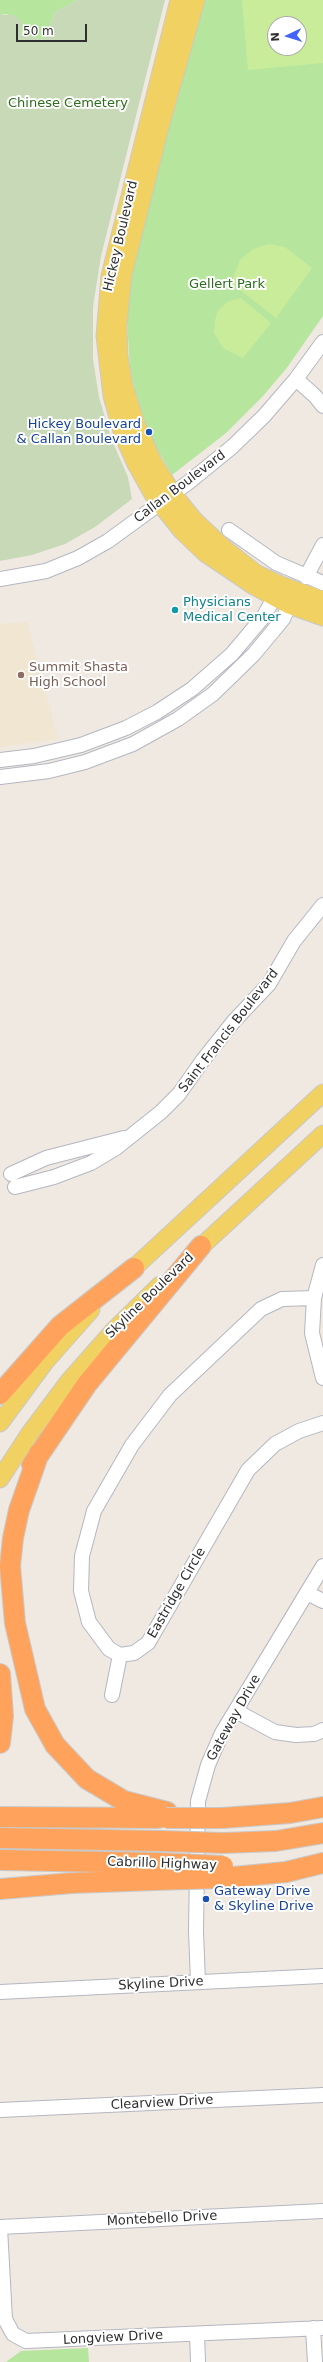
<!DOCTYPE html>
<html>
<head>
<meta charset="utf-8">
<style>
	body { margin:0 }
	#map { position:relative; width:323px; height:2362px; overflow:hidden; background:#efe9e1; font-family:"DejaVu Sans",sans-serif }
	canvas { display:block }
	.north { position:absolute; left:267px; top:16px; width:40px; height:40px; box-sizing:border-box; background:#fff; border:1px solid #ababab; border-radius:50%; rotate:266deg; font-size:11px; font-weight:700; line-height:16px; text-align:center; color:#2e2e2e }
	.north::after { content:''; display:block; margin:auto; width:14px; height:18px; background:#4264fb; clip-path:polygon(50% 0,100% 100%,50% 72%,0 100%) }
	.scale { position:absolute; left:16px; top:24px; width:71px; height:18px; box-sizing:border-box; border:2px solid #2e2e2e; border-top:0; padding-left:5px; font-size:12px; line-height:14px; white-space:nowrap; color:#2e2e2e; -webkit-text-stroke:3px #fff; paint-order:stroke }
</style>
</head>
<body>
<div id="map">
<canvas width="323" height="2362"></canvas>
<div class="north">N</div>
<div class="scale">50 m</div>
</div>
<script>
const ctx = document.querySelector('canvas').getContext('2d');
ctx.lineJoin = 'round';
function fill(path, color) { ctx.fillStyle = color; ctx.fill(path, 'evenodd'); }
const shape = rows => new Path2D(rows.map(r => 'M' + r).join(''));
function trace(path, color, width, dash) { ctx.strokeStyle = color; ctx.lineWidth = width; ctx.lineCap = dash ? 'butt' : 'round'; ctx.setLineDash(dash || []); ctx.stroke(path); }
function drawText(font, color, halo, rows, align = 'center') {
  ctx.font = font + ' "DejaVu Sans",sans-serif'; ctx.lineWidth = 4; ctx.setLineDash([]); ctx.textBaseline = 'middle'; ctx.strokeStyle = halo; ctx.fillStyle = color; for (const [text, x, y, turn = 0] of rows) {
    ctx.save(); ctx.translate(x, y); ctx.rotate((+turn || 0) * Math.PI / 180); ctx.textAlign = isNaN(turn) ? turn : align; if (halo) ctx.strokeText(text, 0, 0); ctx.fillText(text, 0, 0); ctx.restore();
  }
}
const education = shape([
	[27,622,58,739,0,747,0,624]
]);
const green = shape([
	[0,0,77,0,55,12,44,40,20,33,7,14,0,15],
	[201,0,323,0,323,316,286,369,263,396,226,433,172,475,150,437,135,391,130,368,127,320,132,272],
	[275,24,299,24,299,48,275,48],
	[88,2348,89,2362,6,2362,21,2351]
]);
const cemetery = shape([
	[77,0,165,0,101,256,93,307,93,359,99,397,111,438,128,477,132,499,95,527,65,544,32,555,0,561,0,15,14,15,22,22,20,33,44,40,55,12]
]);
const pitch = shape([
	[242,0,323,0,323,63,248,70],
	[275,24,299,24,299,48,275,48],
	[269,244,285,247,312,268,276,318,231,283,240,260,253,249],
	[241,298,271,323,243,358,223,348,214,333,215,320,218,311,227,302]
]);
const minor = shape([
	[296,379,315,396,323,406],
	[229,530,276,563,323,583],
	[306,577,323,545],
	[0,579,46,571,78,558,108,541,189,482,232,447,264,416,296,379,323,342],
	[0,760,34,756,81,745,126,728,157,712,192,689,232,654,264,616,279,589],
	[0,777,49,771,85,762,133,744,178,719,213,694,254,654,283,619,293,597],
	[11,1174,46,1158,124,1138],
	[15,1187,54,1177,91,1163,116,1148,161,1112,179,1094,203,1060,234,1021,269,984,294,941,323,905],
	[323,1265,314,1298,312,1333,323,1378],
	[314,1298,282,1299,261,1309,170,1395,132,1445,94,1511,82,1556,81,1591,89,1622,109,1649,120,1655,134,1653,148,1643,248,1470,275,1444,299,1431,323,1423],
	[307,1593,323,1601],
	[112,1695,120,1655],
	[236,1711,275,1732,296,1735,314,1734,323,1730],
	[198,1982,196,1931,198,1801,208,1765,222,1733,323,1566],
	[0,1992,323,1976],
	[0,2110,323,2095],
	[0,2227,323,2211],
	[0,2228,5,2319,13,2334,26,2341,323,2328],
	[313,2328,315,2362],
	[197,2334,198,2362]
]);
const major = shape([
	[179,0,110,276,105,336,112,396,123,435,135,462,154,496,182,531,205,553,254,586,289,605,323,617],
	[196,0,160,127,123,275,118,325,119,356,124,386,136,424,153,462,173,494,195,521,225,549,257,574,281,585,323,600],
	[192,1255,323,1134],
	[124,1277,323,1093],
	[0,1423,45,1362,91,1310],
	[0,1479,30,1433,69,1381,114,1330,160,1285]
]);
const highway = shape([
	[0,1394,60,1326,134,1268],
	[39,1453,19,1510,13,1538,10,1566,15,1623,35,1709,55,1745,87,1779,124,1801,167,1812],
	[32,1465,87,1384,201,1246],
	[0,1674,3,1716,0,1743],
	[0,1817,158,1818],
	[222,1818,290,1813,323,1807],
	[0,1838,162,1841],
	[223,1843,276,1841,323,1833],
	[0,1860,159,1863],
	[223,1878,286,1872,323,1863],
	[0,1889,72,1883,156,1880]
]);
const highwayBridge = shape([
	[166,1818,222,1818],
	[162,1841,223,1843],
	[159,1863,223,1866],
	[156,1880,223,1878]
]);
const markers = [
	[149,432,4,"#1a4fb4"],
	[175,610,4,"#0f9aa8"],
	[21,675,4,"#8d6e63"],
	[206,1899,4,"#1a4fb4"]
];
const parkNames = [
	["Chinese Cemetery",68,104],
	["Gellert Park",227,285]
];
const streetNames = [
	["Hickey Boulevard",121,236,-77],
	["Callan Boulevard",180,487,-37],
	["Saint Francis Boulevard",229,1031,-52],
	["Skyline Boulevard",150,1296,-44],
	["Eastridge Circle",177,1593,-60],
	["Gateway Drive",234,1718,-61],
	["Cabrillo Highway",162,1864,2],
	["Skyline Drive",161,1984,-3],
	["Clearview Drive",162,2103,-3],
	["Montebello Drive",162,2219,-3],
	["Longview Drive",113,2338,-3]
];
const transitNames = [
	["Hickey Boulevard",141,425],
	["& Callan Boulevard",141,440],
	["Gateway Drive",214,1892,"left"],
	["& Skyline Drive",214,1907,"left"]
];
const cultureNames = [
	["Physicians",183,603],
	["Medical Center",183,618]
];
const educationNames = [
	["Summit Shasta",29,668],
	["High School",29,683]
];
fill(education, '#f0e6d1');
fill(green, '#b6e59e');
fill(cemetery, '#c8d9b8');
fill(pitch, '#c9ec9a');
trace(minor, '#b4b7c1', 16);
trace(major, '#c9c9c9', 19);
trace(highway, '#c9c9c9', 22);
trace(minor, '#fff', 14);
trace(major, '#f2d163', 17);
trace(highway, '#ffa35c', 20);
trace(highwayBridge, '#c9c9c9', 22, []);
trace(highwayBridge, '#ffa35c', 20);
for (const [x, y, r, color] of markers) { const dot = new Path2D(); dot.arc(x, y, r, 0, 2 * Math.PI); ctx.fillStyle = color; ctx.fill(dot); trace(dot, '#fff', 1.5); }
drawText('13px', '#2c6e1b', '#fff', parkNames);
drawText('13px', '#2e2e2e', '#fff', streetNames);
drawText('13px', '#164399', '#fff', transitNames, 'right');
drawText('13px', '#0d838f', '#fff', cultureNames, 'left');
drawText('13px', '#785e54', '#fff', educationNames, 'left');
</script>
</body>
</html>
